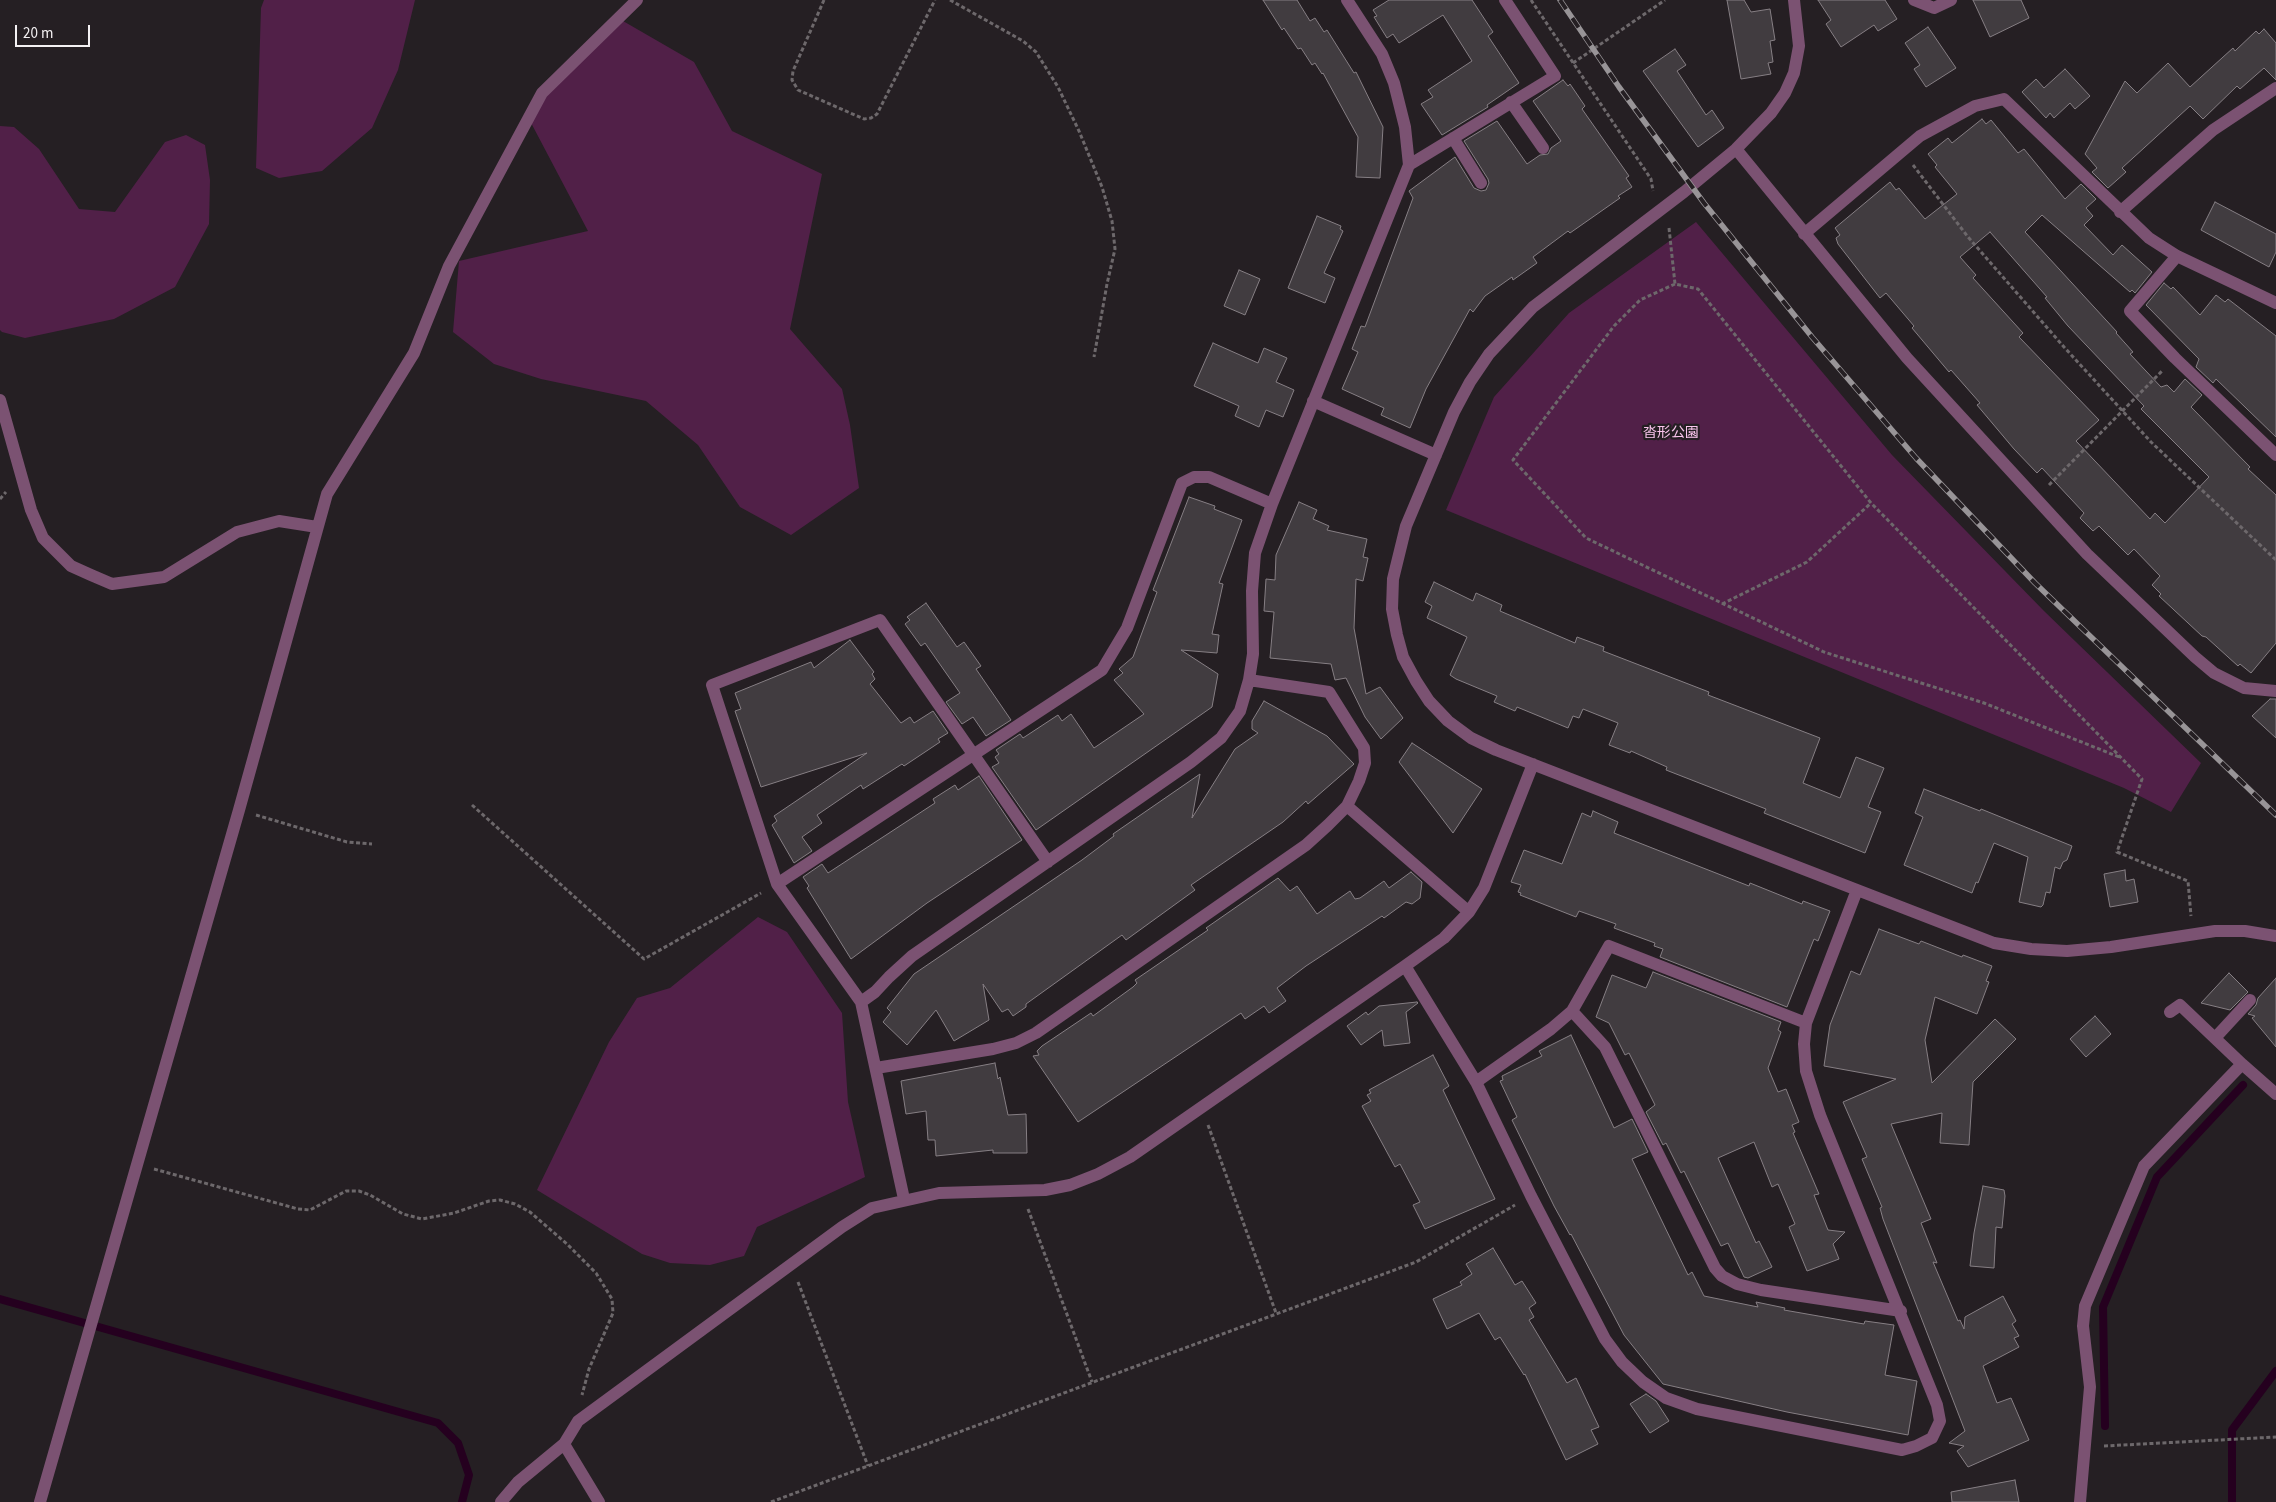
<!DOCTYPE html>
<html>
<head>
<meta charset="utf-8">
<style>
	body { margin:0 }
	#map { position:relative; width:2276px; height:1502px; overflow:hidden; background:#251f23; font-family:"Source Sans 3",sans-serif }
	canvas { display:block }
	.scale { position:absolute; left:15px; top:25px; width:75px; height:22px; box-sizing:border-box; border:2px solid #f4f1f3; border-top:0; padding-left:6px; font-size:15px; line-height:18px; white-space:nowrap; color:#f4f1f3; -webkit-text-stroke:4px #251f23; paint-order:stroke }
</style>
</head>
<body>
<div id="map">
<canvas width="2276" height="1502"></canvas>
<div class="scale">20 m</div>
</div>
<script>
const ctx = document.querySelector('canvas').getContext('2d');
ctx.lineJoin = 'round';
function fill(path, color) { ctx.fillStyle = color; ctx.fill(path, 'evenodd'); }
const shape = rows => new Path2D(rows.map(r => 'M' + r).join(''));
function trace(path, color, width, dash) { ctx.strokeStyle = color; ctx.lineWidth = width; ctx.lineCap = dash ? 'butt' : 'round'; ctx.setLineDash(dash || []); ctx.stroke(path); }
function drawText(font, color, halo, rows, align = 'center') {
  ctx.font = font + ' "Source Sans 3","Noto Sans JP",sans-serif'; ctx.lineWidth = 4.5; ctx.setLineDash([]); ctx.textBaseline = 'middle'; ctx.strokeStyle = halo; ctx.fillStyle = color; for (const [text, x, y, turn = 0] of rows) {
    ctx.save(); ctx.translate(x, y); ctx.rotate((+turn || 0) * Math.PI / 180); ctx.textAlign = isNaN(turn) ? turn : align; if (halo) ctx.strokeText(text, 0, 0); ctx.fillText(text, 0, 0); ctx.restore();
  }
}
const green = shape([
	[264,0,415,0,398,70,372,128,322,171,279,178,256,168,261,8],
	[623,21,694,62,732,131,822,174,790,329,842,389,850,425,859,488,791,535,740,507,698,445,646,401,541,379,494,364,453,332,459,261,588,231,529,119,542,93],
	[0,126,14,127,39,149,79,209,115,212,165,142,186,135,205,145,210,180,209,224,175,287,114,319,25,338,2,332,0,330],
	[1696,222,1892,455,2044,611,2201,763,2171,812,2124,788,1446,510,1494,397,1569,313],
	[758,917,787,932,842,1013,848,1102,865,1177,757,1227,744,1256,710,1265,670,1263,642,1254,537,1190,609,1042,637,998,670,988]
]);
const stream = shape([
	[0,1299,438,1423,458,1443,469,1475,462,1502],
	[2105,1426,2103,1307,2157,1177,2243,1085],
	[2232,1502,2232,1430,2276,1371]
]);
const building = shape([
	[1263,0,1297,0,1310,21,1315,18,1324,32,1327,30,1354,73,1356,72,1383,127,1380,178,1356,177,1358,137,1323,73,1322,74,1315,63,1312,65,1301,48,1298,49,1284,28,1282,30,1263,0],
	[1389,0,1472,0,1493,32,1488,36,1519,83,1487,105,1488,107,1442,135,1421,104,1433,97,1428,90,1472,61,1443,15,1399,43,1393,34,1387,38,1374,17,1377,16,1373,10,1389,0],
	[1727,0,1744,0,1751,12,1770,9,1775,40,1770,41,1773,62,1768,63,1771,74,1741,79,1727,0],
	[1818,0,1885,0,1897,19,1878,31,1874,25,1841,47,1826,24,1831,20,1818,0],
	[1973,0,2021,0,2029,18,1990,37,1973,0],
	[1928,27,1956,68,1926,87,1914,69,1920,65,1905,43,1928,27],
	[2264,29,2276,43,2276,80,2264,68,2240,89,2237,86,2203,119,2190,106,2122,168,2126,172,2108,188,2092,172,2097,168,2085,154,2125,81,2137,93,2168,63,2190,87,2233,48,2235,51,2256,31,2259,34,2264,29],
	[1675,49,1686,65,1677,71,1706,115,1712,110,1724,128,1698,147,1643,71,1675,49],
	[2065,69,2090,96,2075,109,2070,103,2054,118,2050,113,2046,118,2022,92,2036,79,2044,88,2065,69],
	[1563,80,1568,86,1570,84,1585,106,1582,109,1629,176,1626,178,1632,187,1618,196,1620,198,1570,233,1568,231,1533,257,1537,263,1513,280,1512,277,1485,296,1473,312,1470,309,1426,389,1410,428,1381,415,1384,408,1342,389,1358,352,1352,349,1361,326,1365,327,1413,198,1409,191,1455,157,1474,188,1481,191,1486,190,1489,183,1488,179,1464,141,1497,121,1527,164,1540,155,1548,154,1551,148,1561,141,1533,101,1563,80],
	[1982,119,1986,124,1991,120,2018,153,2024,149,2065,199,2081,184,2096,199,2086,208,2093,216,2084,225,2113,255,2122,245,2152,272,2135,293,2132,290,2130,292,2042,215,2025,232,2117,332,2116,333,2133,352,2130,354,2161,387,2167,385,2174,392,2185,379,2202,395,2191,407,2250,467,2248,469,2276,495,2276,643,2251,673,2240,664,2238,666,2206,637,2202,636,2159,596,2161,594,2152,585,2160,576,2134,549,2128,555,2099,526,2093,531,2080,518,2084,513,2042,468,2037,473,2014,449,1977,405,1980,403,1951,370,1949,372,1912,328,1914,326,1886,293,1880,298,1838,244,1836,238,1840,235,1835,228,1890,182,1896,190,1899,188,1925,219,1957,194,1935,167,1937,165,1928,154,1948,138,1952,143,1982,119],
	[1990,232,2047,297,2045,298,2068,326,2144,406,2141,409,2209,477,2165,523,2155,513,2150,519,2076,441,2099,420,2019,337,2023,333,1973,278,1976,275,1960,257,1990,232],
	[2215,202,2276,234,2276,252,2269,267,2201,230,2215,202],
	[1317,216,1341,226,1340,229,1343,231,1324,273,1335,278,1325,303,1288,288,1317,216],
	[1239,270,1260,279,1245,315,1224,306,1239,270],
	[2164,283,2171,289,2173,287,2200,315,2216,295,2225,302,2228,299,2276,336,2276,437,2216,379,2213,383,2196,367,2199,359,2146,305,2164,283],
	[1213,343,1258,363,1264,348,1287,358,1276,382,1294,390,1283,417,1266,410,1259,427,1235,416,1239,406,1194,386,1213,343],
	[1189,497,1215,506,1214,509,1242,520,1219,583,1223,584,1212,634,1219,635,1217,653,1181,650,1218,674,1212,707,1036,830,992,767,999,763,995,757,999,754,996,750,1020,734,1023,738,1058,715,1062,721,1071,714,1094,748,1144,714,1114,680,1123,673,1119,669,1133,657,1157,592,1153,590,1189,497],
	[1299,502,1317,510,1313,519,1329,526,1327,530,1367,539,1363,557,1368,558,1363,581,1356,579,1354,628,1366,694,1380,687,1403,718,1381,739,1365,717,1346,678,1335,680,1331,664,1270,658,1274,612,1264,611,1266,579,1275,580,1276,555,1299,502],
	[1434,582,1473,601,1476,593,1502,605,1500,611,1575,643,1577,637,1604,647,1603,651,1709,692,1708,695,1820,738,1803,783,1840,798,1856,757,1884,768,1868,807,1881,812,1865,853,1764,813,1766,809,1666,770,1667,767,1631,751,1630,753,1609,745,1618,723,1583,709,1579,718,1573,716,1568,728,1517,707,1515,711,1494,702,1497,696,1456,679,1450,675,1467,637,1427,618,1432,606,1425,602,1434,582],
	[926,603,957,647,964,642,981,666,976,669,1011,720,986,736,973,717,962,724,946,702,960,693,925,643,921,646,905,624,910,620,907,617,926,603],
	[850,640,874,672,872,674,875,679,870,684,901,723,910,717,914,723,933,711,948,733,938,739,940,742,904,766,902,764,863,789,861,785,817,815,822,823,802,837,812,851,794,863,772,825,777,821,774,816,867,753,761,787,735,711,741,709,735,693,811,662,814,668,850,640],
	[2270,699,2276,699,2276,738,2252,716,2270,699],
	[1264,701,1327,736,1354,764,1308,804,1306,801,1283,822,1191,885,1195,890,1126,940,1122,935,1026,1004,1026,1007,1013,1016,1008,1009,1002,1012,983,984,989,1020,954,1041,936,1010,907,1045,883,1022,891,1012,887,1008,914,974,1082,860,1114,836,1113,834,1200,774,1192,818,1235,749,1258,733,1252,729,1252,721,1264,701],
	[1412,743,1482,789,1453,833,1399,762,1412,743],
	[979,776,1022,840,927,903,851,959,807,888,809,886,803,877,822,864,828,873,935,803,933,799,955,785,958,790,979,776],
	[1924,789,1980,811,1981,809,2072,846,2067,860,2063,862,2060,869,2055,867,2050,893,2046,892,2043,905,2041,907,2019,902,2028,857,1994,843,1978,883,1976,882,1972,893,1904,865,1923,817,1915,813,1924,789],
	[1593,811,1618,822,1614,833,1749,886,1750,883,1802,904,1803,901,1830,911,1818,941,1814,939,1787,1007,1660,957,1663,949,1654,946,1655,943,1614,928,1616,924,1579,911,1576,917,1520,895,1521,893,1518,892,1521,885,1511,882,1524,850,1562,864,1582,813,1591,817,1593,811],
	[2125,870,2126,881,2134,879,2138,902,2110,907,2104,874,2125,870],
	[1411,872,1422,882,1420,898,1412,904,1406,902,1384,918,1382,916,1306,966,1277,988,1286,1001,1269,1013,1264,1006,1245,1019,1241,1013,1078,1122,1033,1056,1039,1055,1037,1051,1042,1046,1091,1013,1093,1016,1133,987,1137,983,1135,980,1208,930,1206,928,1278,878,1290,891,1297,886,1317,914,1350,891,1355,899,1360,898,1384,881,1389,888,1411,872],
	[1879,929,1919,944,1921,941,1962,957,1963,955,1992,966,1986,981,1989,982,1977,1014,1935,997,1925,1040,1932,1083,1995,1019,2016,1039,1973,1082,1969,1145,1940,1143,1942,1113,1891,1124,1931,1219,1921,1223,1937,1263,1933,1262,1958,1321,1960,1320,1964,1329,1965,1317,2003,1296,2016,1321,2012,1324,2019,1336,2014,1338,2019,1347,1983,1366,1997,1403,2011,1398,2029,1440,1968,1467,1957,1451,1964,1446,1949,1443,1965,1431,1883,1219,1880,1208,1882,1207,1862,1159,1867,1157,1843,1102,1896,1079,1824,1066,1830,1025,1851,971,1860,975,1879,929],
	[1653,972,1781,1022,1778,1030,1781,1032,1768,1068,1778,1092,1786,1089,1799,1122,1792,1125,1795,1132,1793,1133,1819,1194,1814,1195,1828,1230,1845,1232,1833,1244,1839,1259,1807,1271,1789,1227,1795,1224,1778,1184,1772,1187,1754,1142,1718,1158,1756,1243,1759,1241,1772,1267,1748,1278,1744,1277,1728,1243,1721,1246,1684,1171,1681,1173,1666,1143,1663,1145,1646,1112,1655,1105,1629,1053,1625,1055,1609,1023,1596,1017,1612,975,1646,988,1653,972],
	[2229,973,2248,992,2230,1010,2201,1003,2229,973],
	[2276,978,2276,1047,2252,1018,2255,1016,2248,1014,2256,1005,2258,998,2276,978],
	[1417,1002,1418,1003,1406,1012,1410,1043,1384,1046,1382,1030,1361,1045,1347,1026,1366,1012,1368,1015,1379,1006,1417,1002],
	[2095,1016,2111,1034,2086,1057,2070,1039,2095,1016],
	[1571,1035,1614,1128,1632,1119,1648,1152,1632,1159,1688,1275,1692,1272,1704,1296,1758,1307,1756,1302,1785,1308,1784,1310,1864,1324,1865,1321,1894,1325,1885,1375,1917,1381,1908,1435,1787,1412,1663,1384,1624,1335,1571,1234,1570,1235,1554,1206,1512,1120,1517,1117,1500,1081,1503,1080,1502,1076,1542,1056,1539,1051,1571,1035],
	[1433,1055,1449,1086,1443,1090,1495,1199,1425,1229,1413,1205,1420,1202,1400,1164,1395,1167,1362,1106,1371,1101,1367,1095,1371,1093,1369,1090,1433,1055],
	[995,1063,998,1079,1000,1077,1008,1115,1026,1114,1027,1153,993,1153,993,1150,936,1156,935,1140,928,1140,926,1111,906,1114,901,1081,995,1063],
	[1983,1186,2004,1190,2005,1196,2002,1228,1996,1227,1994,1268,1970,1266,1974,1233,1983,1186],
	[1493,1248,1515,1285,1522,1281,1536,1303,1529,1308,1534,1317,1529,1320,1567,1383,1576,1378,1599,1427,1591,1430,1598,1444,1566,1460,1525,1374,1524,1375,1500,1337,1495,1340,1479,1313,1447,1329,1433,1299,1462,1285,1460,1282,1472,1274,1466,1264,1493,1248],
	[1646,1394,1656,1401,1669,1421,1650,1433,1630,1404,1646,1394],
	[2015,1480,2019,1502,1952,1502,1951,1492,2015,1480]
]);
const path = shape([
	[824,0,793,71,792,80,798,90,864,119,871,118,877,114,935,0],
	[950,0,1023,41,1036,52,1058,87,1079,131,1102,187,1112,221,1115,249,1107,284,1094,357],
	[1531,0,1651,179,1653,191],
	[1573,63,1665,0],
	[1913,165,1968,237,2064,347,2151,442,2276,560],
	[1669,228,1675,284,1698,289,1871,503,2142,779,2117,852,2188,881,2191,916],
	[1675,284,1640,300,1614,326,1513,460,1586,538,1824,652,1984,703,2119,757],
	[2049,485,2162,371],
	[0,499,6,492],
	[1722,604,1807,562,1871,503],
	[472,805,644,959,761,893],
	[256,815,347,842,372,844],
	[1208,1125,1276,1313],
	[154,1169,298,1209,310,1210,346,1191,359,1191,370,1195,403,1214,422,1219,454,1213,489,1201,500,1200,515,1204,530,1212,567,1244,596,1273,612,1299,613,1313,589,1369,582,1395],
	[1028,1209,1092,1382],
	[798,1282,868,1466],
	[2104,1446,2276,1437],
	[771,1502,1416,1262,1515,1205]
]);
const street = shape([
	[1794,0,1799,46,1794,73,1785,93,1771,113,1736,149,1684,192,1533,307,1489,354,1470,382,1454,412,1406,526,1393,579,1392,609,1397,635,1403,657,1416,681,1429,701,1448,721,1471,738,1496,750,1994,943,2031,949,2067,951,2111,947,2215,931,2245,931,2276,936],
	[1914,0,1934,8,1951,0],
	[1511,102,1543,148],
	[1453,138,1481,183],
	[1736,149,1907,358,2087,554,2195,657,2214,673,2244,688,2276,691],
	[1409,165,1555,76,1505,0],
	[2120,212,2213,130,2276,88],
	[1804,234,1920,136,1975,106,2004,99,2149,238,2177,256,2276,303],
	[2177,256,2130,311,2175,358,2276,455],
	[0,400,31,510,43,538,71,566,91,575,112,584,164,577,237,532,279,521,317,527],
	[1313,401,1436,455],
	[1347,806,1469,912],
	[777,884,1102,670,1127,628,1182,483,1194,477,1209,477,1272,504],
	[1405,966,1476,1082,1531,1196,1605,1339,1622,1362,1643,1382,1666,1398,1697,1409,1902,1450,1916,1446,1932,1438,1940,1421,1937,1405,1820,1115,1806,1071,1804,1044,1806,1023,1857,890],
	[861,1002,875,992,889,977,912,956,1191,762,1221,738,1240,711,1249,680,1253,654,1252,591,1255,553,1272,504,1409,165,1405,127,1394,83,1382,54,1347,0],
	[1572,1011,1605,1047,1715,1268,1722,1276,1737,1284,1761,1290,1901,1311],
	[2170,1012,2180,1005,2242,1064],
	[2215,1038,2250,1000],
	[876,1068,993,1049,1016,1043,1036,1033,1306,845,1328,825,1347,806,1359,781,1365,763,1364,748,1329,692,1249,680],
	[1476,1082,1551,1029,1572,1011,1609,946,1806,1023],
	[904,1199,861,1002,777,884,712,685,880,620,1048,862],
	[564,1444,599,1502],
	[40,1502,239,810,327,494,414,353,449,266,542,93,637,0],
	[501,1502,518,1482,564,1444,578,1421,842,1227,872,1208,939,1193,1045,1190,1070,1185,1098,1174,1130,1157,1405,966,1444,938,1469,912,1484,888,1533,764],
	[2080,1502,2090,1387,2083,1326,2085,1306,2144,1166,2242,1064,2276,1094]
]);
const rail = shape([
	[1560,0,1619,87,1704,203,1812,337,1916,458,2035,583,2276,815]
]);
const parkNames = [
	["沓形公園",1671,434]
];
fill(green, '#512048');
trace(stream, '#25001f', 8);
fill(building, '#413c40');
trace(building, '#867f84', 1);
trace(path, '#6d686b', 3, [4, 2.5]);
trace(street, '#7b5272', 12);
trace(rail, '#989497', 5.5);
trace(rail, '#251f23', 4, [11]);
drawText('14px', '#fac5ed', '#251f23', parkNames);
</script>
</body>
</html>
